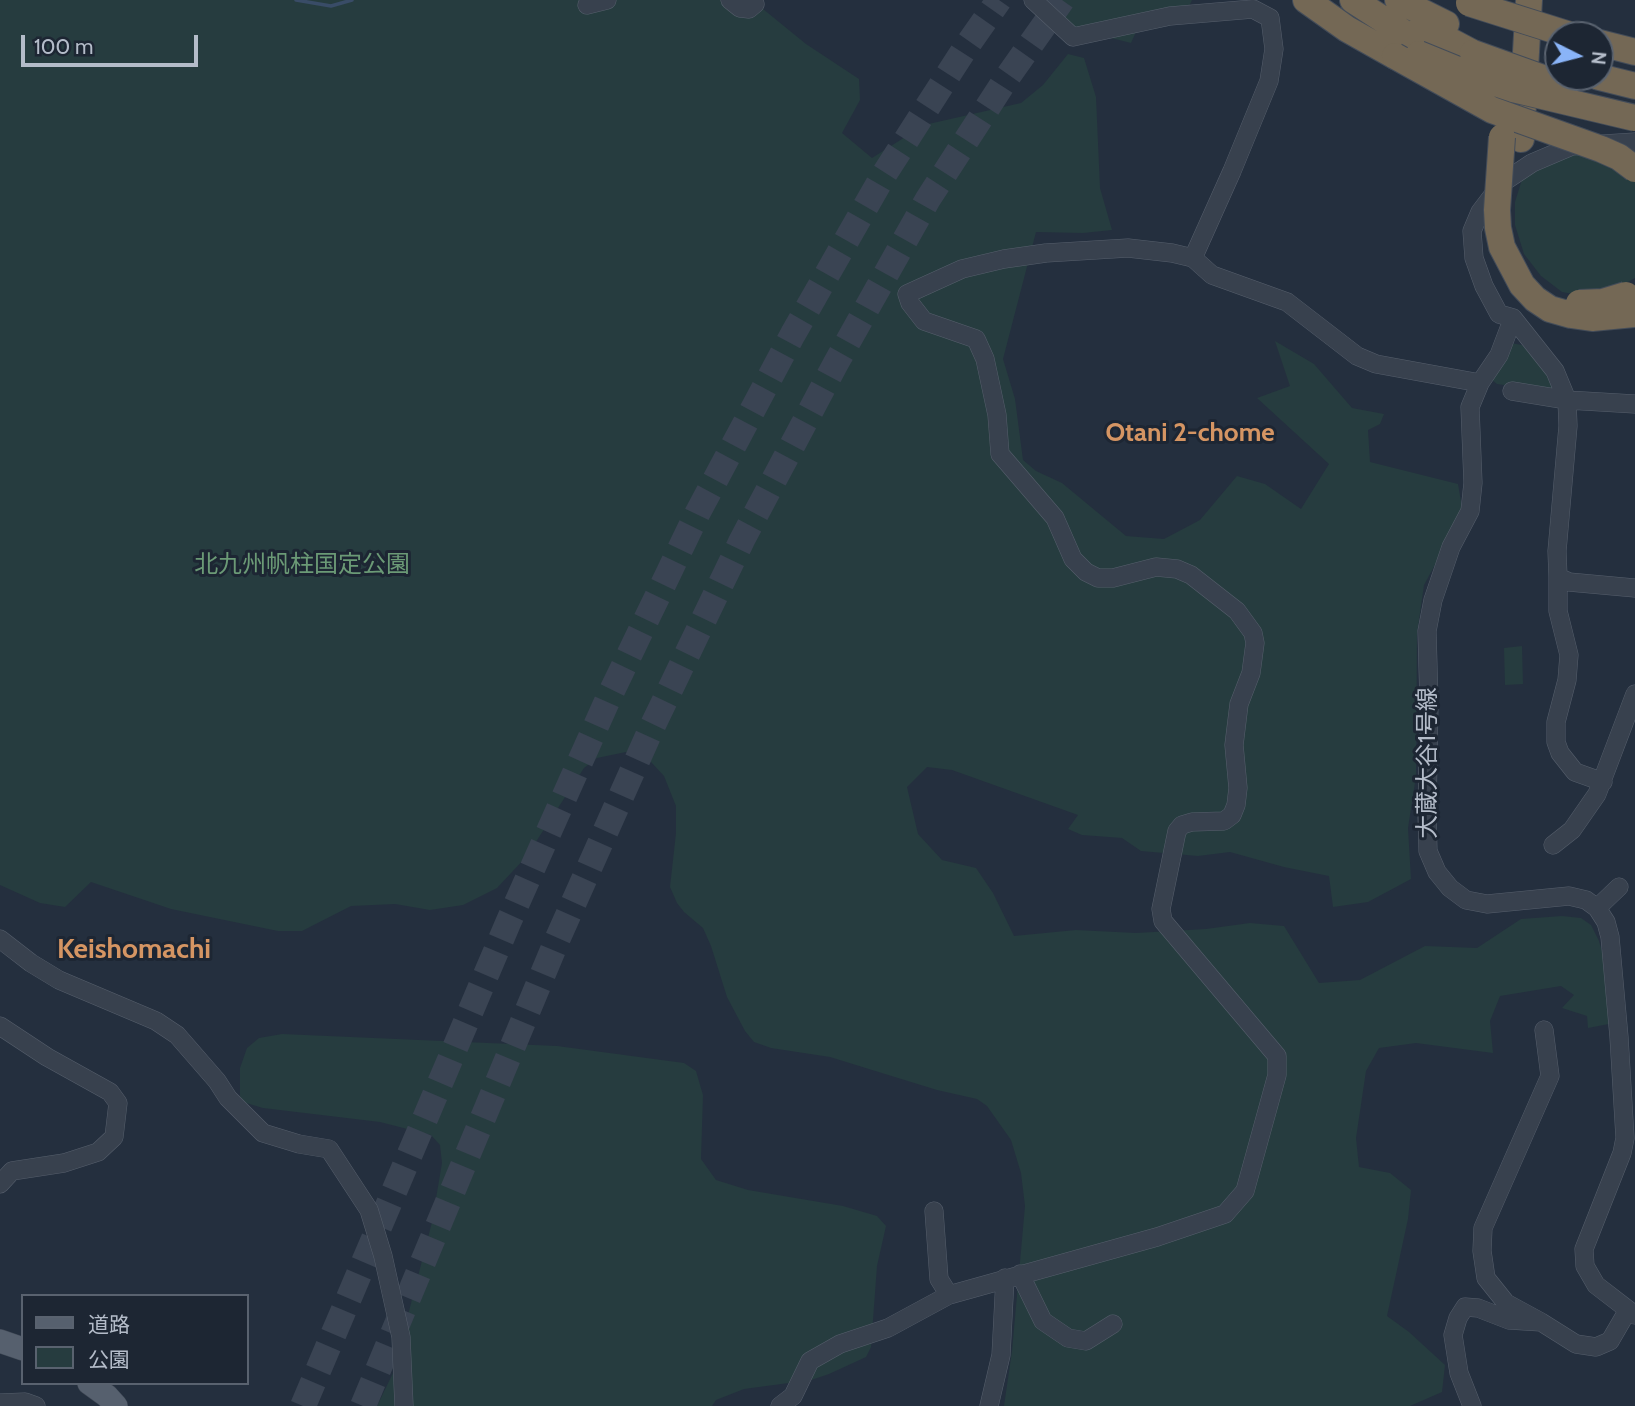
<!DOCTYPE html>
<html>
<head>
<meta charset="utf-8">
<style>
	body { margin:0 }
	#map { position:relative; width:1635px; height:1406px; overflow:hidden; background:#242f3e; font-family:Cabin,"Noto Sans JP",sans-serif }
	canvas { display:block }
	.legend { position:absolute; left:21px; top:1294px; width:228px; height:91px; box-sizing:border-box; background:#1d2633; border:2px solid #59626f; margin:0; padding:9px 12px; list-style:none; font-size:21px; color:#b4bcc9 }
	.legend li { display:flex; align-items:center; gap:14px; height:35px }
	.legend b { width:35px; border:2px solid #59626f }
	.north { position:absolute; left:1544px; top:21px; width:70px; height:70px; box-sizing:border-box; background:#1d2633; border:2px solid #59626f; border-radius:50%; rotate:96deg; font-size:19px; font-weight:700; line-height:28px; text-align:center; color:#b4bcc9 }
	.north::after { content:''; display:block; margin:auto; width:24px; height:32px; background:#8ab4f8; clip-path:polygon(50% 0,100% 100%,50% 72%,0 100%) }
	.scale { position:absolute; left:21px; top:35px; width:177px; height:32px; box-sizing:border-box; border:4px solid #b4bcc9; border-top:0; padding-left:9px; font-size:21px; line-height:24px; white-space:nowrap; color:#b4bcc9; -webkit-text-stroke:5px #1d2633; paint-order:stroke }
</style>
</head>
<body>
<div id="map">
<canvas width="1635" height="1406"></canvas>
<ul class="legend">
<li><b style="height:9px;background:#56606e"></b>道路</li>
<li><b style="height:19px;background:#263c3f"></b>公園</li>
</ul>
<div class="north">N</div>
<div class="scale">100 m</div>
</div>
<script>
const ctx = document.querySelector('canvas').getContext('2d');
ctx.lineJoin = 'round';
function fill(path, color) { ctx.fillStyle = color; ctx.fill(path, 'evenodd'); }
const shape = rows => new Path2D(rows.map(r => 'M' + r).join(''));
function trace(path, color, width, dash) { ctx.strokeStyle = color; ctx.lineWidth = width; ctx.lineCap = dash ? 'butt' : 'round'; ctx.setLineDash(dash || []); ctx.stroke(path); }
function drawText(font, color, halo, rows, align = 'center') {
  ctx.font = font + ' Cabin,"Noto Sans JP",sans-serif'; ctx.lineWidth = 6; ctx.setLineDash([]); ctx.textBaseline = 'middle'; ctx.strokeStyle = halo; ctx.fillStyle = color; for (const [text, x, y, turn = 0] of rows) {
    ctx.save(); ctx.translate(x, y); ctx.rotate((+turn || 0) * Math.PI / 180); ctx.textAlign = isNaN(turn) ? turn : align; if (halo) ctx.strokeText(text, 0, 0); ctx.fillText(text, 0, 0); ctx.restore();
  }
}
const green = shape([
	[0,0,752,0,806,44,859,79,860,100,842,133,872,158,924,125,1021,103,1043,85,1068,54,1084,58,1096,97,1100,188,1112,230,1083,233,1036,232,1003,359,1015,399,1023,460,1036,471,1062,483,1126,536,1164,539,1200,520,1237,476,1265,484,1301,509,1329,464,1257,398,1290,386,1275,341,1314,364,1352,408,1384,414,1380,424,1368,430,1370,462,1458,484,1462,507,1449,539,1424,585,1417,634,1416,776,1408,828,1411,879,1368,902,1333,907,1329,876,1284,867,1230,852,1198,856,1141,851,1122,838,1082,835,1068,829,1078,815,952,770,927,767,907,787,918,834,942,860,976,868,993,893,1014,936,1076,930,1136,933,1206,929,1250,923,1284,926,1319,983,1360,980,1425,946,1477,948,1521,919,1562,916,1581,918,1591,925,1599,941,1607,969,1609,1024,1588,1028,1587,1016,1562,1008,1574,995,1561,986,1500,996,1490,1021,1493,1053,1416,1043,1379,1048,1366,1071,1356,1138,1359,1167,1390,1173,1411,1190,1408,1219,1387,1316,1409,1332,1445,1365,1442,1392,1410,1406,1004,1406,1012,1351,1025,1206,1021,1173,1011,1140,987,1106,977,1099,937,1090,830,1057,771,1048,754,1042,745,1031,727,997,711,946,703,928,684,912,677,903,670,887,676,833,676,806,664,776,651,762,626,752,597,758,584,768,526,857,497,888,463,905,430,910,395,904,351,906,302,931,278,931,171,909,91,882,65,907,40,903,0,885],
	[1038,0,1192,0,1183,19,1145,12,1131,43,1079,30],
	[1581,148,1635,179,1635,278,1606,294,1585,296,1562,292,1541,276,1524,254,1515,225,1515,202,1524,173],
	[1510,343,1522,345,1541,363,1555,384,1553,392,1497,384,1491,379],
	[1522,646,1523,684,1505,685,1504,648],
	[282,1034,557,1046,684,1063,696,1071,703,1095,701,1159,716,1180,748,1190,843,1206,877,1216,886,1226,877,1266,871,1347,866,1357,829,1374,811,1380,744,1389,716,1400,712,1406,377,1406,393,1373,432,1222,442,1163,440,1145,431,1135,380,1122,263,1108,243,1102,240,1096,240,1068,247,1048,259,1038]
]);
const stream = shape([
	[296,0,331,6,352,0]
]);
const highwayTunnel = shape([
	[303,1406,508,923,608,699,697,514,793,334,883,176,964,50,999,0],
	[363,1406,557,940,652,727,742,540,836,363,928,199,1004,82,1062,0]
]);
const minor = shape([
	[730,0,740,8,749,9,755,4,754,0],
	[1033,0,1073,37,1170,16,1253,9,1270,18,1274,49,1269,81,1232,171,1193,258],
	[587,5,607,0],
	[1635,142,1572,146,1532,163,1502,183,1480,212,1472,231,1474,258,1484,286,1499,314,1513,318,1499,355,1480,383,1470,407,1473,483,1470,511,1451,547,1433,600,1427,631,1429,702,1427,814,1428,851,1437,872,1450,888,1466,900,1487,904,1569,896,1586,900,1597,908,1606,922,1610,937,1619,1037,1625,1138,1622,1153,1584,1249,1585,1266,1596,1285,1635,1315],
	[1513,318,1555,371,1567,400,1568,426,1557,551,1558,577,1569,582,1635,588],
	[1512,391,1567,400,1635,404],
	[1558,577,1558,611,1569,655,1567,680,1556,722,1556,742,1560,753,1575,772,1603,782],
	[1553,845,1572,830,1597,794,1635,694],
	[1597,908,1619,887],
	[0,939,31,963,59,980,156,1021,177,1035,217,1081,228,1098,263,1133,299,1144,329,1149,369,1210,383,1256,401,1337,404,1406],
	[0,1026,47,1057,110,1092,118,1103,114,1137,98,1152,64,1163,12,1171,0,1184],
	[934,1211,939,1279,949,1295],
	[1020,1274,1043,1321,1068,1338,1086,1341,1113,1324],
	[1541,1322,1506,1303,1486,1278,1482,1251,1483,1228,1550,1076,1544,1030],
	[0,1403,25,1402,36,1406],
	[780,1406,793,1396,810,1361,840,1344,888,1328,949,1295,1157,1237,1225,1214,1245,1191,1277,1075,1277,1056,1163,921,1161,909,1177,831,1182,825,1192,822,1224,821,1232,815,1236,805,1238,788,1234,745,1239,704,1251,673,1255,643,1253,633,1237,611,1191,575,1177,569,1156,567,1113,578,1098,578,1086,572,1073,559,1055,518,1000,454,997,415,985,359,976,339,924,321,910,303,907,294,962,269,1004,259,1046,253,1128,248,1172,253,1193,258,1212,275,1287,302,1357,356,1376,364,1480,383],
	[989,1406,1001,1355,1005,1278],
	[1472,1406,1459,1373,1453,1335,1458,1318,1465,1307,1478,1308,1509,1320,1541,1322,1576,1344,1596,1347,1610,1341,1628,1310]
]);
const major = shape([
	[0,1341,23,1349],
	[89,1383,107,1396,116,1406]
]);
const highway = shape([
	[1306,0,1347,29,1395,56],
	[1353,0,1449,62],
	[1398,0,1446,24],
	[1422,26,1473,53],
	[1600,43,1635,52],
	[1599,77,1635,86],
	[1521,139,1529,0]
]);
const highwayBridge = shape([
	[1469,3,1570,35],
	[1473,53,1565,86],
	[1419,54,1468,74,1513,89,1635,118],
	[1395,56,1492,110,1601,149,1619,157,1635,169],
	[1502,137,1497,210,1498,228,1502,247,1522,285,1535,299,1550,309,1571,315,1592,318,1635,314],
	[1579,303,1603,302,1626,295]
]);
const parkNames = [
	["北九州帆柱国定公園",302,565]
];
const streetNames = [
	["大蔵大谷1号線",1428,763,-90]
];
const neighbourhoodNames = [
	["Otani 2-chome",1190,433]
];
const quarterNames = [
	["Keishomachi",134,950]
];
fill(green, '#263c3f');
trace(stream, '#394c67', 3.5);
trace(highwayTunnel, '#3a4453', 26, [26, 13]);
trace(minor, '#565f6c', 19);
trace(major, '#414a57', 24);
trace(highway, '#434c59', 28);
trace(minor, '#38414e', 18);
trace(major, '#56606e', 23);
trace(highway, '#746855', 26);
trace(highwayBridge, '#434c59', 28, []);
trace(highwayBridge, '#746855', 26);
drawText('24px', '#6b9a76', '#1d2633', parkNames);
drawText('24px', '#b4bcc9', '#1d2633', streetNames);
drawText('bold 26px', '#d59563', '#1d2633', neighbourhoodNames);
drawText('bold 28px', '#d59563', '#1d2633', quarterNames);
</script>
</body>
</html>
